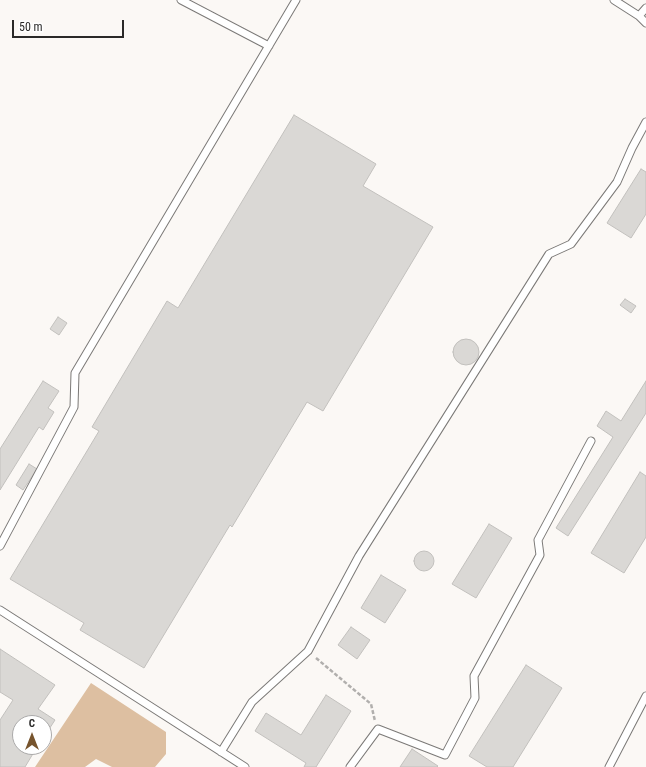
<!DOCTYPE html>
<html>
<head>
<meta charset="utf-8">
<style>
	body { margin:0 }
	#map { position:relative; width:646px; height:767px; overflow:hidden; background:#fbf8f5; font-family:"Roboto Condensed",sans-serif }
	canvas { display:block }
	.north { position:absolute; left:12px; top:715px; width:40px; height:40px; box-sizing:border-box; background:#fff; border:1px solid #aaa9a9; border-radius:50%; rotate:0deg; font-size:11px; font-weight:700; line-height:16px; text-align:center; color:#2a2928 }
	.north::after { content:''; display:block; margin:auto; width:14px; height:18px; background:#77542d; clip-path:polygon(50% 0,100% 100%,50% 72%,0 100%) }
	.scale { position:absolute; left:12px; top:20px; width:112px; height:18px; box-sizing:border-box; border:2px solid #2a2928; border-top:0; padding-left:5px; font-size:12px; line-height:14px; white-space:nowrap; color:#2a2928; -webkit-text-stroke:3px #fff; paint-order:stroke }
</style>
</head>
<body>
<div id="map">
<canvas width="646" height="767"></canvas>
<div class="north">С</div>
<div class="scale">50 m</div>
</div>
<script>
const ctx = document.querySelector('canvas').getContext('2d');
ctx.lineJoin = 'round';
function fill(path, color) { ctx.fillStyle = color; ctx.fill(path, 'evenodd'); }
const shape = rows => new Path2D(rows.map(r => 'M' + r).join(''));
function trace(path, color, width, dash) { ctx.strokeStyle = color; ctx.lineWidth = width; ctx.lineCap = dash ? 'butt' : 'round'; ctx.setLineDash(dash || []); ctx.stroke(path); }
const green = shape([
	[91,683,166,732,166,754,155,767,112,767,96,759,85,767,35,767]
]);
const building = shape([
	[294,115,376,164,363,186,433,227,323,411,307,402,232,527,230,525,144,668,80,630,84,623,10,579,99,431,92,427,167,301,178,308,294,115],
	[641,169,646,172,646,214,631,238,607,223,641,169],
	[625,299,636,306,631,313,620,305,625,299],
	[58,317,67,323,59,335,50,329,58,317],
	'453 352a13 13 0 1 1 26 0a13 13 0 1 1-26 0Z',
	[43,381,59,391,48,408,54,412,43,430,39,427,0,490,0,449,43,381],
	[646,381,646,413,568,536,556,528,613,437,597,426,606,411,621,421,646,381],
	[29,464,37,469,23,490,16,485,29,464],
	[640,472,646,476,646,537,624,573,591,553,640,472],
	[489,524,512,538,476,598,452,584,489,524],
	'414 561a10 10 0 1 1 20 0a10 10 0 1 1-20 0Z',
	[381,575,406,590,385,623,361,608,381,575],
	[351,627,370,640,357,659,338,645,351,627],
	[0,649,55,685,38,709,55,720,44,737,44,723,20,723,20,747,37,747,25,767,0,767,0,720,13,700,0,692,0,649],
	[526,665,562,688,513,767,487,767,469,756,526,665],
	[326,695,351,711,316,767,304,767,306,763,255,731,266,713,301,735,326,695],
	[412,749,438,766,437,767,400,767,412,749]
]);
const path = shape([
	[316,658,371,704,375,721]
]);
const lane = shape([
	[181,0,269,46],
	[614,0,639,16,646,8],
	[639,16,646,23],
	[0,546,74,407,75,373,296,0],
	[0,610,245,767],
	[221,752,252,702,308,651,359,556,549,254,571,244,617,182,632,148,646,122],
	[350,767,378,729,445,755,475,698,474,676,540,555,538,540,591,441],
	[609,767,646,696]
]);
fill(green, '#ddbfa1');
fill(building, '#dad8d5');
trace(building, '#c2c0bd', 1);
trace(lane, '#7b7977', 9);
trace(path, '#b1afad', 2.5, [4, 2]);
trace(lane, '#fff', 7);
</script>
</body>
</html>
